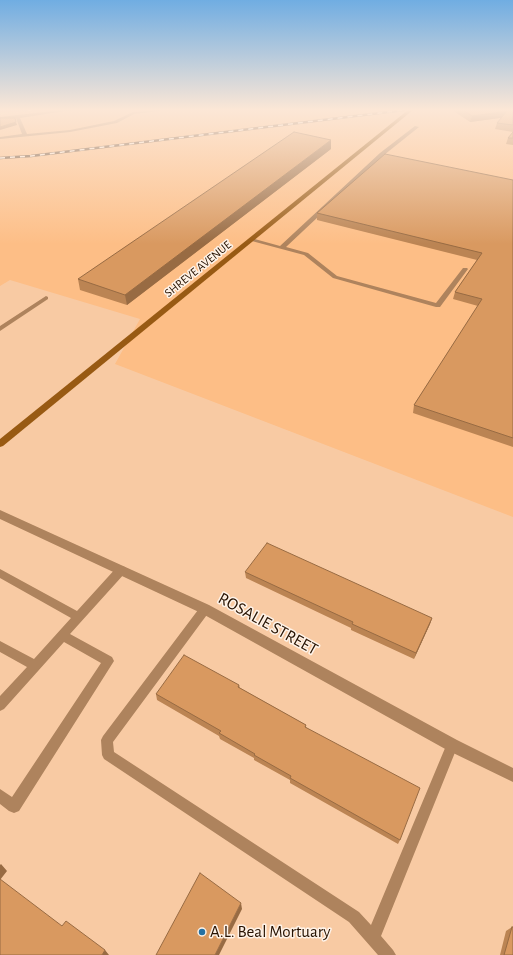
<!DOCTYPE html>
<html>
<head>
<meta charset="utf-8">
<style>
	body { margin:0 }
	canvas { display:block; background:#f8caa3 }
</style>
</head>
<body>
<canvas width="513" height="955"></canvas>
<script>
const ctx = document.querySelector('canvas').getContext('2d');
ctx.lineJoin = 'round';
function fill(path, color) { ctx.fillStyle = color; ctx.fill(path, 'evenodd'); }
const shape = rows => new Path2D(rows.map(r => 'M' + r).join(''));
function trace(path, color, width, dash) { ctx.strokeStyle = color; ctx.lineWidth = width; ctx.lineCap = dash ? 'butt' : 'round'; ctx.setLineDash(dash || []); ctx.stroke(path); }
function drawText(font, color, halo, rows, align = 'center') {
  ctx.font = font + ' "Alegreya Sans",sans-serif'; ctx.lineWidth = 3; ctx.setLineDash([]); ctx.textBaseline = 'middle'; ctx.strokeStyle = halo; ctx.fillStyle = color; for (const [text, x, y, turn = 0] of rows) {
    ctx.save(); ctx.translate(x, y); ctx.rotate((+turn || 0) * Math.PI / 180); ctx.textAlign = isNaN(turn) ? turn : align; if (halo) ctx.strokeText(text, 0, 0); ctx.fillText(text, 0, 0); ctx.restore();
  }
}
const built = shape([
	[33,110,513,110,513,517,115,364,140,319,10,280,0,286,0,115]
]);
const lane = shape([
	[62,110,72,110,20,118,27,134,70,130,114,121,133,112,166,110,134,114,117,123,70,132,0,139,0,137,22,134,16,118,0,119,0,117,62,110],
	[415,126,419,127,384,155,286,247,308,253,337,276,436,303,463,268,467,268,468,269,440,307,436,307,333,278,304,255,248,240,251,238,280,246,380,153,415,126],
	[46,296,48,297,48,299,0,331,0,326,46,296],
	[121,566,125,567,126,570,125,573,70,634,112,657,114,661,19,811,14,813,9,811,0,804,0,789,12,797,101,663,64,642,4,709,0,711,0,696,27,667,0,652,0,641,34,659,71,618,0,578,0,569,77,611,117,567,121,566],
	[205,604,209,606,210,609,209,612,113,742,114,752,359,912,371,925,448,741,452,739,456,741,458,745,381,936,393,950,396,955,378,955,349,922,104,759,102,755,101,740,103,736,201,606,205,604]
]);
const street = shape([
	[0,510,209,605,457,740,513,768,513,782,447,750,201,613,0,519,0,510]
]);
const secondary = shape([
	[408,110,413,110,3,446,0,447,0,439,408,110]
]);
const rail = shape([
	[0,158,31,156,404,110]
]);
const wall = shape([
	[452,110,513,110,513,132,495,129,497,123,501,118,470,122],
	[513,132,513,145,506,144,508,138],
	[331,149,127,305,80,290,78,279],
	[513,180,513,447,413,413,414,405,478,306,453,299,455,292,477,260,317,220,317,213],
	[245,572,432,618,430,624,414,659,351,630,351,628,246,578],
	[239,685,240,688,306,725,306,727,400,840,398,844,290,783,290,780,254,760,254,758,220,739,219,736,157,700,156,694],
	[512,927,513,955,500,955,506,931]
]);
const shadedWall = shape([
	[507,111,506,117,470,122,472,116],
	[16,122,17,125,0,130,0,127],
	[331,140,331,149,127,305,125,295],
	[432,618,430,624,414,659,416,653],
	[1,864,7,871,0,880,0,865],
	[241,903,242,909,219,955,215,955],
	[105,950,109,955,102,955]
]);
const building = shape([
	[463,110,513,110,513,125,497,123,507,111,472,116,463,110],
	[0,118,15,118,16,122,0,127,0,118],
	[294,132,331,140,125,295,78,279,294,132],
	[513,132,513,138,508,138,513,132],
	[385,154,513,180,513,438,414,405,482,299,455,292,482,253,317,213,385,154],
	[267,543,432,618,416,653,352,624,353,622,245,572,267,543],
	[184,655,239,685,238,687,306,725,305,727,420,788,400,840,290,778,291,776,254,755,255,754,219,733,221,731,156,694,184,655],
	[200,873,241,903,215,955,156,955,200,873],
	[0,879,62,926,66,921,105,950,102,955,0,955,0,879],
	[512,927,513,927,513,955,504,955,512,927]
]);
const markers = [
	[202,932,4,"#2471a3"]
];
const farStreetnames = [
	["SHREVE AVENUE",198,269,-39]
];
const nearStreetnames = [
	["ROSALIE STREET",268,624,29]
];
const nearPoinames = [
	["A.L. Beal Mortuary",210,932]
];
fill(built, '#fdbe86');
fill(lane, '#ae835d');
fill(street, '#ae835d');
fill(secondary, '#985a13');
trace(rail, '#593e28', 2.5);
trace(rail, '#fef3e9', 1.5, [5]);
fill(wall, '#bb8453');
fill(shadedWall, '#986b43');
fill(building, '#d99960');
trace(building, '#986b43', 1);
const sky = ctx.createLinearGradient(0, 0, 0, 244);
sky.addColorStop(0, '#70ade2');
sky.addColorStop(0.45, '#fce7d6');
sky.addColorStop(1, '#fce7d600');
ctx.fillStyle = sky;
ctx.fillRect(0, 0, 513, 244);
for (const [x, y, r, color] of markers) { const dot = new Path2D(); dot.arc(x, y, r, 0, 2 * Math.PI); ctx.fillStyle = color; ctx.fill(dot); trace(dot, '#fef3e9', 1.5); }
drawText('12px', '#271201', '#fef3e9', farStreetnames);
drawText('17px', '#271201', '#fef3e9', nearStreetnames);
drawText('17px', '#271201', '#fef3e9', nearPoinames, 'left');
</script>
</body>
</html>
